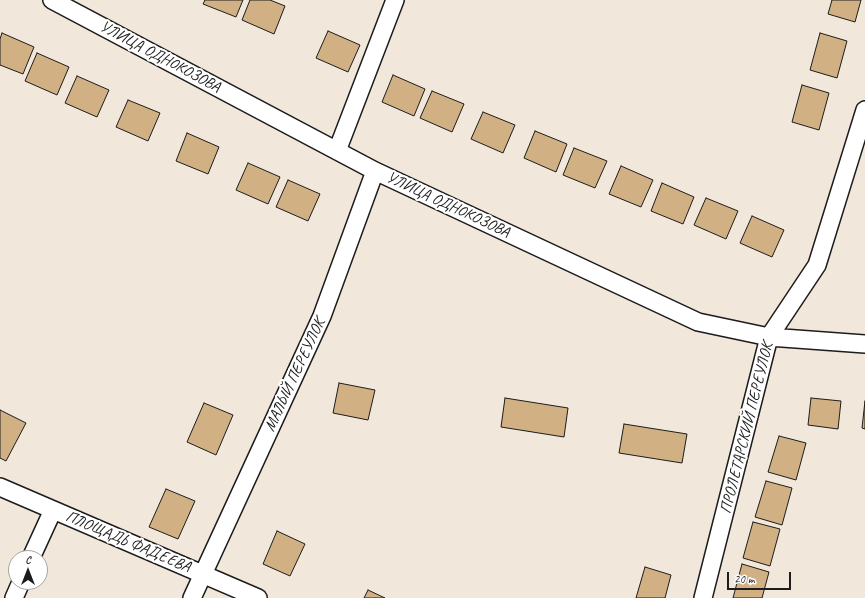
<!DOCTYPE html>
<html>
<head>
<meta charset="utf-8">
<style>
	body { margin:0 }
	#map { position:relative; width:865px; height:598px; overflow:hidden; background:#f1e7da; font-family:Caveat,sans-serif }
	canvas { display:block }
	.north { position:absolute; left:8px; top:550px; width:40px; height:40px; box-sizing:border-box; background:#fff; border:1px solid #a4a4a4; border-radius:50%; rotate:0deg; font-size:11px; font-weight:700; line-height:16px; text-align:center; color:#1c1c1c }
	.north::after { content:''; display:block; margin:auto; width:14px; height:18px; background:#1c1c1c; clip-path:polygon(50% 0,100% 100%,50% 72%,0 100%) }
	.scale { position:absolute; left:727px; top:572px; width:64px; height:18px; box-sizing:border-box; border:2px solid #1c1c1c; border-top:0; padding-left:5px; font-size:12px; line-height:14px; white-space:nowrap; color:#1c1c1c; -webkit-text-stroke:3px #fff; paint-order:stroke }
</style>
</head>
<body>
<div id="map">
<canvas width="865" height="598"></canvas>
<div class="north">С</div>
<div class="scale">20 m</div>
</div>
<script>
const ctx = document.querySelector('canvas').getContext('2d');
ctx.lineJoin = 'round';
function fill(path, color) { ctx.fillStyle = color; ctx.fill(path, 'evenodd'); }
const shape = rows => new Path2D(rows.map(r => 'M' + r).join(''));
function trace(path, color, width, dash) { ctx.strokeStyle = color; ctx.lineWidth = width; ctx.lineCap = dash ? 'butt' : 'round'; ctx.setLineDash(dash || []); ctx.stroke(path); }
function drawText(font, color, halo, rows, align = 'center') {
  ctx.font = font + ' Caveat,sans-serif'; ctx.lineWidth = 4; ctx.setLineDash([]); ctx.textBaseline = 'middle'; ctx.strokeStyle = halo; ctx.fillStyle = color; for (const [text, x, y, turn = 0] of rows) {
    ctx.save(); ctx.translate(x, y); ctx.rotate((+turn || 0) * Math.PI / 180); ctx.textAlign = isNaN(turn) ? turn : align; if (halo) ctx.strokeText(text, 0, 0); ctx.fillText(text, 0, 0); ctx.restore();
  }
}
const building = shape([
	[205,0,243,0,236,17,203,4,205,0],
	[250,0,270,0,285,6,274,34,242,20,250,0],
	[832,0,861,0,855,22,828,14,832,0],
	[328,31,360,45,348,72,316,58,328,31],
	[2,33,34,47,23,74,0,65,0,39,2,33],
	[820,33,847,41,837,78,810,70,820,33],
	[37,53,69,67,57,95,25,81,37,53],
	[393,75,425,89,414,116,382,102,393,75],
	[77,76,109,90,97,117,65,103,77,76],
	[802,85,829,93,819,130,792,122,802,85],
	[432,91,464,104,452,132,420,118,432,91],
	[128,100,160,113,148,141,116,127,128,100],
	[483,112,515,125,503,153,471,139,483,112],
	[535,131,567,144,556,172,524,158,535,131],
	[187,133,219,147,208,174,176,161,187,133],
	[574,148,607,161,595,188,563,175,574,148],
	[248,163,280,177,268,204,236,190,248,163],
	[621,166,653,180,641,207,609,194,621,166],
	[288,180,320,194,308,221,276,207,288,180],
	[662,183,694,197,683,224,651,211,662,183],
	[706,198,738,211,726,239,694,225,706,198],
	[752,216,784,230,772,257,740,243,752,216],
	[339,383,375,390,368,420,333,413,339,383],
	[505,398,568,408,564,437,501,427,505,398],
	[811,398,841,401,838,429,808,425,811,398],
	[865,401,865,429,862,428,865,401],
	[204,403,233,415,216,455,187,442,204,403],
	[0,410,26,423,6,461,0,458,0,410],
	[624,424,687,434,682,463,619,453,624,424],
	[779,436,806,443,796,480,768,472,779,436],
	[766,481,792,488,782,525,755,517,766,481],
	[166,489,195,501,178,539,149,527,166,489],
	[753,522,780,529,770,566,743,558,753,522],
	[277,531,305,544,290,576,263,564,277,531],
	[742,564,769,572,762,598,733,598,742,564],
	[645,567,671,575,665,598,636,598,645,567],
	[368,590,385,598,364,598,368,590]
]);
const minor = shape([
	[52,0,375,171,698,322,769,337,865,344],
	[337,151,395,0],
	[0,487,258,598],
	[31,558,53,510],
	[14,598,21,582],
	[192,598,322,316,375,171],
	[703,598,769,337,817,265,865,110]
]);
const streetNames = [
	["УЛИЦА ОДНОКОЗОВА",160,57,28],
	["УЛИЦА ОДНОКОЗОВА",448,205,25],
	["МАЛЫЙ ПЕРЕУЛОК",295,375,-65],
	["ПРОЛЕТАРСКИЙ ПЕРЕУЛОК",747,428,-76],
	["ПЛОЩАДЬ ФАДЕЕВА",128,542,23]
];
fill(building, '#d1b084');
trace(building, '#1c1c1c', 1);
trace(minor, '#1c1c1c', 20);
trace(minor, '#fff', 17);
drawText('16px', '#1c1c1c', '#fff', streetNames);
</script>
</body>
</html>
